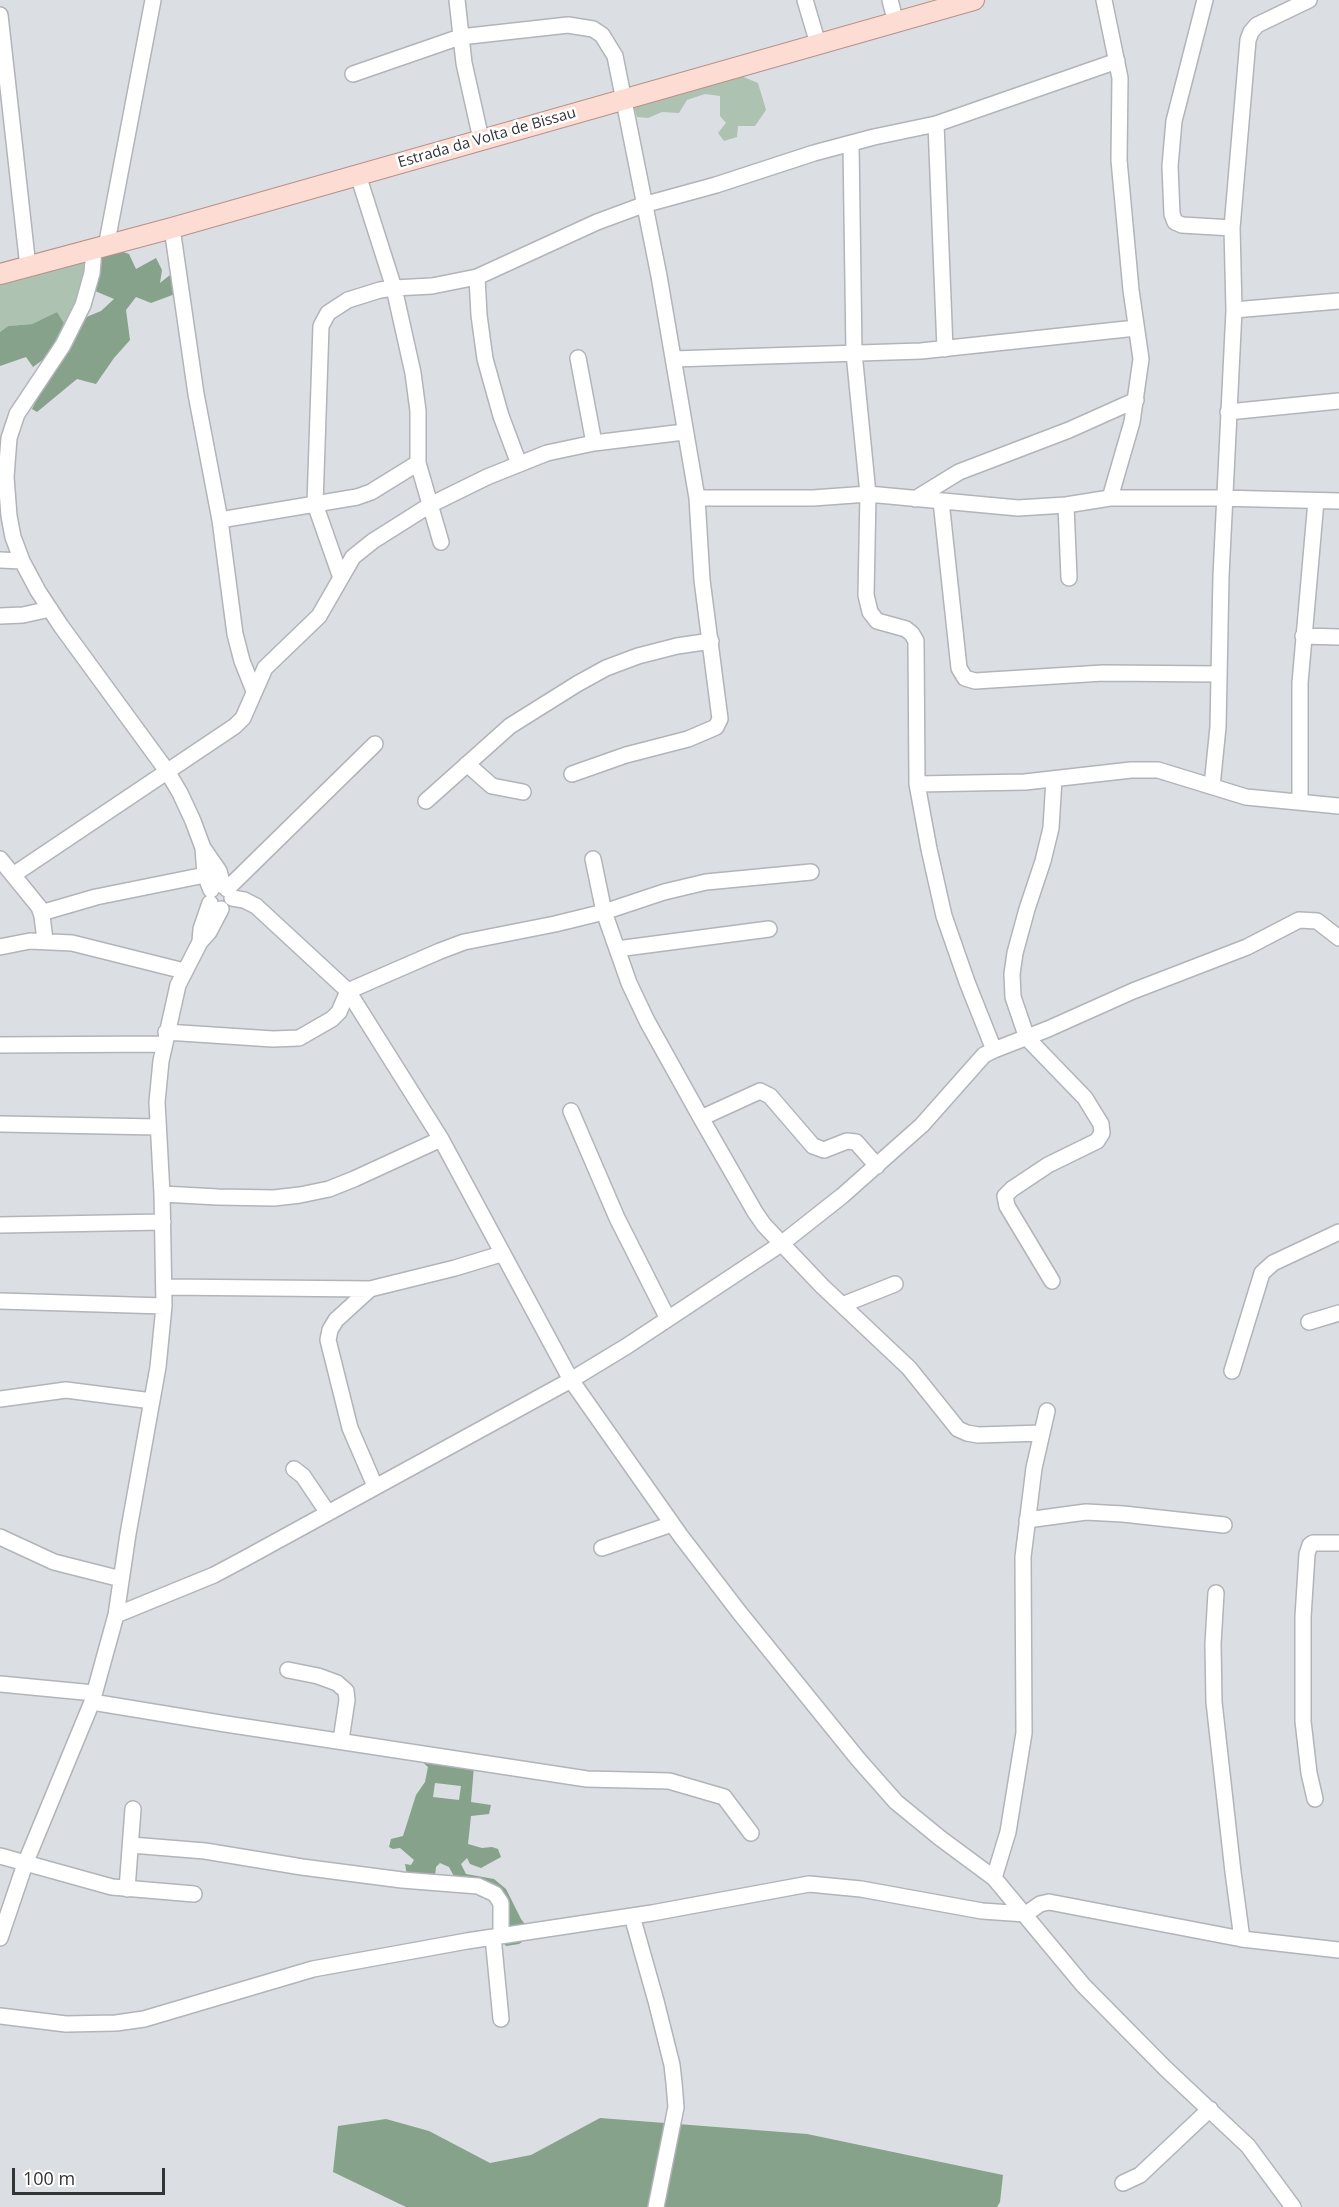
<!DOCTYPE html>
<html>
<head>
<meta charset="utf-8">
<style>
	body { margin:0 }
	#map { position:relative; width:1339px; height:2207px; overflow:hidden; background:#dbdee3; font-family:"Open Sans",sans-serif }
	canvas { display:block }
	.scale { position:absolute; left:12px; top:2168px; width:153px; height:27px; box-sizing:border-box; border:3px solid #333436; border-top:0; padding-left:8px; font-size:18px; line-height:21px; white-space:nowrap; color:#333436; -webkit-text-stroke:4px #fff; paint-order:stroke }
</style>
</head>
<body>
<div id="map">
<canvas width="1339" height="2207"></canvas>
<div class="scale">100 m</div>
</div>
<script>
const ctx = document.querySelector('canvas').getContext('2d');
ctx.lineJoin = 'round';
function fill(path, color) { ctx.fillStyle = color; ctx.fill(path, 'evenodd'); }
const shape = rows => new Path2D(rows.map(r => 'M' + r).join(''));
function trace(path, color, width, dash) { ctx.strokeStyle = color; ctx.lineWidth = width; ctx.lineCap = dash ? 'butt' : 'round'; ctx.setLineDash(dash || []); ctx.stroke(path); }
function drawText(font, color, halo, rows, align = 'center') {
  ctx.font = font + ' "Open Sans",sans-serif'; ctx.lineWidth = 5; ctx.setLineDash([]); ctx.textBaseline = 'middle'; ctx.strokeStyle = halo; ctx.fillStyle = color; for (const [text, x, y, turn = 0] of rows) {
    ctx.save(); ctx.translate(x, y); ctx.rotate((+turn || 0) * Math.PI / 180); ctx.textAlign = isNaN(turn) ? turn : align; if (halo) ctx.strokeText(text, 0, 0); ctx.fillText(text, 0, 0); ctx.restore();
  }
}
const green = shape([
	[736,74,758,83,766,110,755,126,738,126,737,137,724,141,718,133,726,123,720,116,720,96,705,94,687,100,679,113,662,112,648,118,637,117,634,107,640,98],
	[83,262,88,270,88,281,66,323,64,323,57,312,32,324,8,326,0,332,0,279]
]);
const forest = shape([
	[118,250,129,254,136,269,156,258,162,270,160,283,175,271,183,291,151,303,136,297,126,310,130,340,114,358,96,384,77,379,37,412,32,409,45,383,84,318,101,311,114,299,95,291,101,267,102,254],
	[57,312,64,323,48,356,33,367,26,357,0,366,0,332,8,326,32,324],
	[418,1758,474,1766,471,1802,491,1805,489,1814,471,1816,468,1844,482,1848,492,1847,498,1849,501,1857,481,1868,470,1864,467,1858,461,1864,466,1874,494,1879,506,1889,521,1919,528,1928,529,1937,519,1944,506,1946,496,1933,493,1924,497,1920,501,1903,458,1884,449,1867,440,1863,436,1867,435,1876,408,1880,405,1864,411,1865,414,1860,400,1848,393,1849,389,1847,391,1839,403,1836,416,1795,425,1782,428,1767],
	[435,1783,461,1786,459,1800,433,1797],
	[600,2118,807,2134,1003,2175,1000,2202,997,2207,406,2207,333,2172,338,2126,386,2119,429,2131,490,2163,531,2155]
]);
const minor = shape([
	[457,0,464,63,481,139],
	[805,0,818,44],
	[890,0,896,23],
	[1104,0,1120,78,1119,160,1131,290,1141,359,1132,422,1110,498],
	[1205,0,1174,121,1170,166,1172,214,1175,222,1182,225,1232,228],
	[1309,0,1257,25,1251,32,1248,40,1232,228,1234,310,1339,301],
	[0,15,28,267],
	[353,74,460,37,568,25,593,29,602,35,615,56,659,276,697,498,702,580,720,719,716,727,688,739,626,755,572,774],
	[936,124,1117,61],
	[851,144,854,353,868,494,866,595,870,612,877,621,906,629,912,634,916,641,917,784,929,849,944,916,967,982,994,1050],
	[172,228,196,394,220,520,235,634,242,661,254,691],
	[106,247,153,0],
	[94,249,92,273,83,305,63,345,17,414,9,438,6,477,9,516,13,537,22,561,38,591,61,626,167,771,180,793,193,821,203,848,205,875,211,890],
	[477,277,479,315,485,359,501,416,519,464],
	[578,358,594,443],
	[673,359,921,351,1136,328],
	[1228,412,1339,401],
	[697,498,813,498,868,494,1018,508,1066,505,1110,498,1219,498,1339,501],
	[915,499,959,472,1069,430,1136,400],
	[941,501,959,668,965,678,975,681,1103,673,1218,674],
	[1066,505,1069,578],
	[220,520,357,497,371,492,418,463],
	[441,542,418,463,418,411,413,373,394,288,432,286,477,277,597,222,643,205,716,185,814,153,874,137,936,124,945,349],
	[0,560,22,561],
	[341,578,315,504,321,326,328,313,348,300,380,290,394,288,358,175],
	[0,616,23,615,50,609],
	[1303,636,1339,637],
	[467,764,492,786,523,792],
	[917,784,1025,782,1131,770,1158,770,1246,797,1339,806],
	[1212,786,1218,727,1221,576,1234,310],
	[426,801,510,726,577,684,606,668,638,656,677,646,711,641],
	[1300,802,1300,683,1316,501],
	[203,848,219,871,223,886],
	[0,859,39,907,42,916,45,940],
	[593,859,604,912,629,983,647,1021,701,1118,755,1212,764,1225,822,1286,909,1368,958,1429,967,1433,978,1435,1042,1433],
	[13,875,235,726,243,718,265,668,319,616,353,557,373,541,430,505,487,477,547,453,594,443,684,432],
	[227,889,375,744],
	[232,898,244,900,256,906,348,991,441,1139,571,1380,680,1535,739,1612,858,1759,896,1802,940,1838,994,1878,1083,1985,1166,2069,1248,2146,1293,2207],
	[41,913,96,897,205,875],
	[200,942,201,929,210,903],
	[0,947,30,941,72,943,184,971],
	[617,949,769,929],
	[166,1032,273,1039,299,1038,332,1019,339,1012,348,991,440,951,464,942,555,924,604,912,664,892,706,882,811,872],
	[0,1045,163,1044],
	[571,1111,617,1218,668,1319],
	[701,1118,760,1091,770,1096,813,1146,824,1150,847,1141,856,1142,877,1166],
	[0,1124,158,1127],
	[162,1194,218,1197,274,1198,300,1195,329,1189,354,1179,441,1139],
	[0,1225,163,1222],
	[1052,1281,1007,1206,1005,1196,1012,1189,1048,1165,1097,1141,1102,1133,1101,1124,1085,1098,1027,1038,1013,997,1012,974,1015,953,1027,909,1043,861,1051,828,1054,779],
	[164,1287,370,1289,455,1268,501,1254],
	[370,1289,336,1320,330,1330,328,1340,350,1428,375,1486],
	[0,1301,164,1306],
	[842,1305,895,1284],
	[1309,1322,1339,1313],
	[1232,1371,1262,1273,1273,1263,1339,1232],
	[0,1399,66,1390,152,1401],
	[294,1469,303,1476,328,1513],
	[1027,1520,1086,1512,1123,1514,1224,1525],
	[0,1537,54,1562,121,1579],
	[602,1548,672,1524],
	[1216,1593,1213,1644,1214,1702,1233,1872,1242,1939],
	[116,1615,214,1575,244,1559,571,1380,627,1346,781,1244,842,1196,922,1125,984,1055,994,1050,1048,1029,1133,991,1247,947,1299,920,1317,921,1339,938],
	[288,1670,318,1676,337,1683,346,1691,347,1700,341,1740],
	[0,1684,94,1693],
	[92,1702,226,1724,587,1779,669,1781,724,1797,751,1833],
	[1315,1799,1309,1773,1303,1721,1303,1617,1307,1554,1310,1545,1313,1543,1339,1543],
	[131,1845,205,1851,302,1867,402,1880,478,1886,495,1894,501,1903,501,1936],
	[0,1856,112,1887,194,1894],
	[994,1878,1008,1832,1024,1733,1023,1557,1034,1468,1047,1411],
	[127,1889,133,1809],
	[632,1916,656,2001,672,2065,674,2083,676,2107,656,2207],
	[493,1937,501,2019],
	[0,1938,25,1864,92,1702,116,1615,128,1534,158,1367,164,1306,162,1194,157,1102,161,1061,178,985,200,942,209,932,221,909],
	[0,2016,66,2024,116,2023,144,2019,313,1969,467,1941,652,1913,809,1884,861,1889,982,1911,1026,1914,1040,1904,1049,1902,1242,1939,1339,1950],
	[1123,2183,1140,2175,1210,2109]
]);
const major = shape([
	[0,274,172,228,974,0]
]);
const streetNames = [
	["Estrada da Volta de Bissau",487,138,-16]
];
fill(green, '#adc2b0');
fill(forest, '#86a28a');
trace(minor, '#b1b4b9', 18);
trace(major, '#b59289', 22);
trace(minor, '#fff', 15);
trace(major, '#fddcd3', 20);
drawText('15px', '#333436', '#fff', streetNames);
</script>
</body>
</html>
